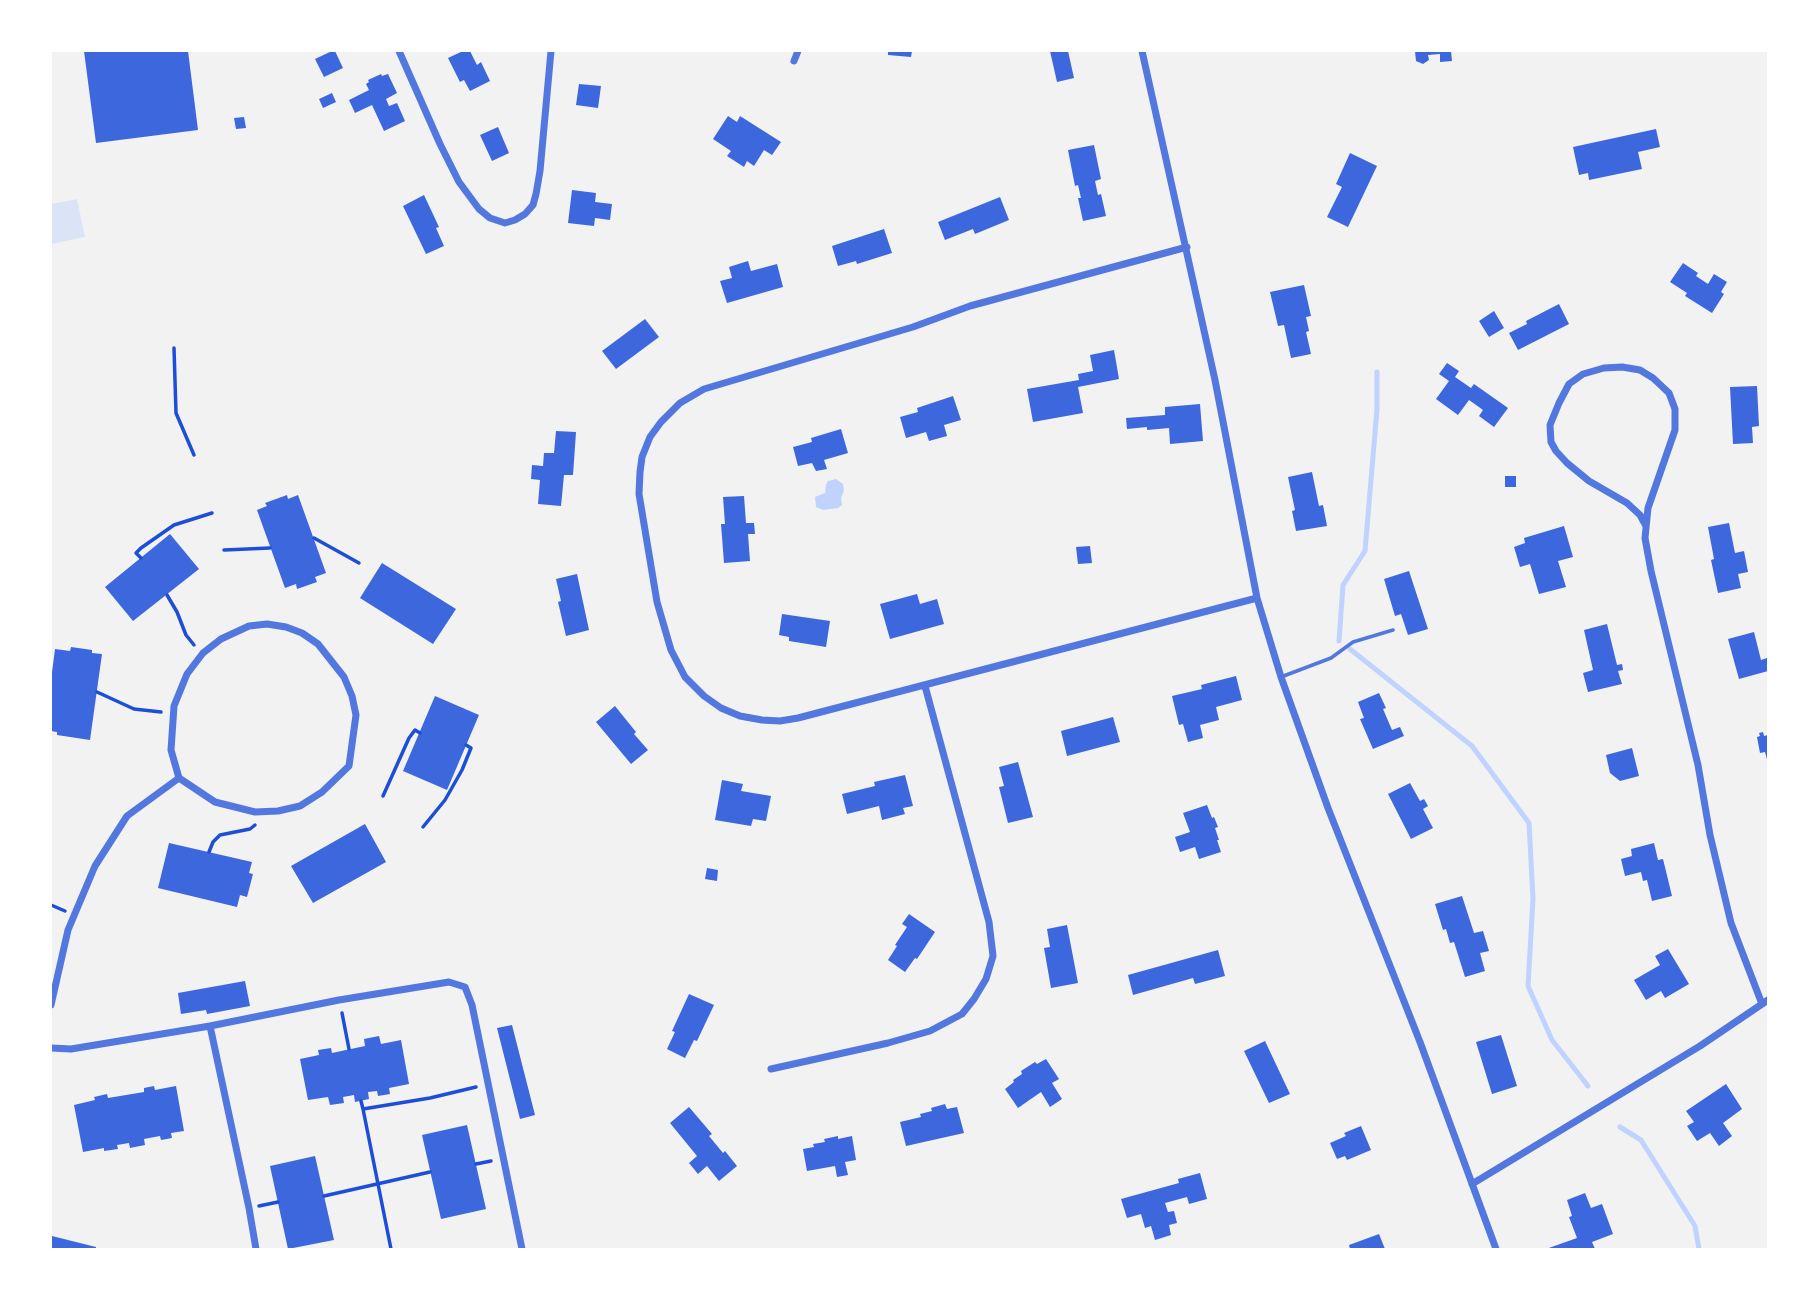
<!DOCTYPE html>
<html>
<head>
<meta charset="utf-8">
<style>
	body { margin:0 }
	#map { position:relative; width:1819px; height:1300px; overflow:hidden; background:#f2f2f2; font-family:Roboto,sans-serif }
	canvas { display:block }
	.frame { position:absolute; inset:0; border:52px solid #fff; pointer-events:none }
</style>
</head>
<body>
<div id="map">
<canvas width="1819" height="1300"></canvas>
<div class="frame"></div>
</div>
<script>
const ctx = document.querySelector('canvas').getContext('2d');
ctx.lineJoin = 'round';
function fill(path, color) { ctx.fillStyle = color; ctx.fill(path, 'evenodd'); }
const shape = rows => new Path2D(rows.map(r => 'M' + r).join(''));
function trace(path, color, width, dash) { ctx.strokeStyle = color; ctx.lineWidth = width; ctx.lineCap = dash ? 'butt' : 'round'; ctx.setLineDash(dash || []); ctx.stroke(path); }
const green = shape([
	[77,199,85,237,51,244,51,204]
]);
const water = shape([
	[836,479,843,484,844,490,841,498,842,505,838,508,823,510,816,507,815,497,825,493,826,485,828,481]
]);
const stream = shape([
	[1339,641,1343,585,1365,551,1377,409,1377,372],
	[1350,649,1472,746,1529,823,1533,899,1528,986,1552,1040,1588,1086],
	[1620,1127,1641,1140,1695,1226,1699,1249]
]);
const building = shape([
	[84,51,188,51,198,130,96,143],
	[332,51,335,51,343,68,324,77,315,59],
	[463,51,470,51,477,65,481,62,490,81,470,91,464,80,460,82,448,58],
	[888,51,912,51,911,57,888,55],
	[1050,51,1068,51,1074,78,1057,82],
	[1415,51,1451,51,1452,61,1440,62,1440,54,1428,55,1429,60,1423,64,1416,61],
	[381,74,382,76,388,74,397,93,386,99,389,106,397,103,405,121,384,131,372,105,355,113,349,100,369,90,366,84,369,82,368,80],
	[579,84,601,86,598,108,576,105],
	[332,93,336,102,323,108,319,99],
	[728,116,737,122,740,116,781,142,772,155,764,150,754,166,747,161,744,167,727,156,731,151,713,139],
	[244,117,246,128,236,129,234,118],
	[498,127,509,153,492,161,480,135],
	[1656,129,1660,147,1638,152,1642,169,1589,180,1588,173,1579,175,1573,147],
	[1094,145,1101,179,1095,181,1098,195,1101,194,1106,216,1083,221,1078,198,1081,198,1078,185,1075,186,1068,150],
	[1350,153,1377,166,1348,227,1327,217,1342,187,1336,184],
	[572,190,596,193,595,202,612,204,610,220,595,218,594,226,568,223],
	[424,195,439,227,436,228,444,246,426,254,403,206],
	[1000,197,1009,220,975,234,973,229,945,240,938,222],
	[884,229,892,253,857,264,856,261,838,266,832,246],
	[748,261,751,271,777,264,783,287,727,303,720,281,732,278,729,267],
	[1683,263,1698,273,1696,276,1708,284,1714,274,1727,282,1721,292,1724,294,1712,313,1685,296,1687,293,1670,282],
	[1304,285,1311,316,1306,317,1309,331,1306,332,1311,354,1291,358,1284,325,1278,326,1270,292],
	[1559,304,1569,324,1518,350,1509,333,1527,324,1526,321],
	[1494,311,1504,328,1489,337,1479,321],
	[645,319,659,337,616,369,602,351],
	[1114,350,1119,379,1078,387,1083,413,1033,422,1027,389,1079,380,1078,374,1093,371,1090,355],
	[1447,363,1459,371,1455,377,1471,388,1474,384,1508,408,1494,427,1479,416,1483,410,1469,400,1458,415,1436,399,1449,381,1439,374],
	[1757,386,1759,426,1752,427,1753,443,1733,444,1730,387],
	[953,396,961,420,944,425,947,436,929,441,926,432,906,438,900,417,918,412,917,408],
	[1200,404,1203,441,1170,444,1169,428,1147,430,1147,427,1127,429,1126,418,1165,415,1165,407],
	[841,429,848,453,824,460,827,469,816,471,812,463,798,466,793,447,812,442,811,438],
	[556,431,576,432,573,475,564,475,561,506,538,504,540,480,531,479,532,465,543,466,544,453,554,453],
	[1312,472,1319,506,1323,505,1327,526,1296,531,1292,511,1295,510,1288,477],
	[1505,476,1516,476,1516,487,1505,487],
	[287,495,288,499,298,495,326,573,315,577,317,582,297,589,296,584,285,588,257,510,267,506,265,503],
	[744,496,746,523,754,523,755,534,748,534,750,561,724,563,721,524,725,524,723,497],
	[1729,523,1735,553,1744,551,1748,572,1738,574,1741,588,1718,593,1711,560,1714,559,1708,527],
	[1564,526,1573,557,1558,561,1566,587,1539,594,1530,564,1520,567,1514,547,1525,543,1524,538],
	[170,534,199,569,133,621,105,587],
	[1090,546,1092,563,1078,564,1076,547],
	[382,563,456,609,433,644,360,598],
	[1409,571,1428,629,1408,635,1401,614,1395,616,1384,579],
	[577,574,589,630,566,636,558,602,561,601,556,579],
	[917,594,920,604,937,599,944,624,890,639,880,604],
	[782,614,830,621,826,647,789,641,789,637,779,635],
	[1607,624,1617,665,1622,664,1623,670,1618,671,1622,684,1588,692,1583,673,1593,670,1584,630],
	[1754,632,1761,660,1767,658,1768,671,1739,679,1728,639],
	[71,647,92,650,92,653,102,654,90,740,57,735,57,732,51,731,51,680,55,649,70,651],
	[1236,676,1242,700,1216,707,1219,720,1200,725,1203,738,1188,742,1183,724,1179,725,1172,696,1202,689,1201,685],
	[1379,693,1386,708,1383,709,1392,730,1400,727,1404,736,1373,749,1360,719,1364,718,1358,702],
	[435,696,479,715,447,790,403,771],
	[615,706,636,732,634,734,648,750,631,764,596,722],
	[1113,717,1120,742,1067,756,1061,731],
	[1763,732,1764,736,1768,735,1768,763,1765,752,1760,753,1757,737,1760,736,1759,733],
	[1632,748,1639,776,1620,781,1610,773,1606,755],
	[1018,762,1033,817,1008,823,999,787,1004,786,999,767],
	[905,775,913,806,903,808,905,814,882,820,879,806,847,814,842,794,875,786,874,782],
	[722,780,743,784,741,791,771,796,766,821,753,819,751,826,715,820],
	[1410,783,1420,801,1424,799,1428,806,1423,809,1433,828,1411,839,1388,794],
	[1207,805,1212,818,1214,817,1218,827,1215,828,1219,840,1217,840,1221,852,1199,859,1195,847,1180,852,1175,837,1190,832,1183,813],
	[365,824,386,862,313,903,291,866],
	[169,843,252,862,249,873,253,874,247,897,240,895,237,907,158,888],
	[1654,843,1658,860,1663,859,1672,896,1652,901,1647,880,1643,881,1641,872,1625,876,1621,859,1632,856,1631,849],
	[707,868,718,870,717,881,705,879],
	[1462,896,1474,933,1483,931,1489,951,1480,953,1485,971,1465,977,1454,942,1450,943,1446,929,1443,930,1435,904],
	[909,914,935,932,917,959,915,958,905,972,888,960,897,946,895,945,907,927,902,924],
	[1067,925,1078,983,1051,988,1044,948,1050,947,1047,929],
	[1668,949,1689,984,1665,998,1661,991,1646,1000,1634,980,1660,965,1655,956],
	[1218,950,1225,976,1195,984,1193,978,1133,995,1128,975],
	[245,981,250,1006,207,1014,206,1010,181,1014,178,993],
	[689,994,714,1005,697,1041,694,1040,685,1058,667,1049,675,1032,672,1031],
	[512,1025,535,1115,520,1119,497,1028],
	[1501,1035,1517,1086,1492,1094,1476,1042],
	[379,1036,381,1044,401,1040,409,1084,389,1088,390,1094,378,1096,377,1091,368,1092,369,1099,355,1102,354,1095,343,1097,344,1103,330,1105,328,1097,308,1100,300,1059,319,1055,318,1050,331,1048,332,1053,365,1046,364,1039],
	[1265,1041,1290,1094,1269,1103,1244,1051],
	[1046,1059,1059,1079,1052,1083,1062,1099,1050,1107,1041,1092,1018,1108,1005,1089,1014,1082,1013,1080,1022,1074,1021,1071,1035,1062,1037,1064],
	[1726,1084,1742,1109,1723,1123,1732,1136,1719,1146,1710,1133,1697,1141,1687,1126,1694,1122,1686,1111],
	[154,1086,155,1090,176,1086,184,1131,171,1133,172,1138,161,1140,160,1136,144,1139,145,1145,130,1148,129,1143,117,1145,118,1149,104,1151,104,1148,83,1152,74,1105,95,1100,94,1097,107,1094,108,1098,144,1092,144,1088],
	[945,1104,947,1109,957,1107,964,1133,906,1146,900,1122,921,1117,920,1114,932,1111,931,1108],
	[689,1107,712,1134,709,1136,723,1153,725,1151,737,1166,719,1181,707,1166,698,1174,689,1163,697,1156,670,1123],
	[467,1125,486,1209,441,1219,422,1135],
	[1361,1126,1371,1150,1347,1160,1345,1156,1337,1159,1330,1143,1346,1136,1344,1133],
	[838,1136,838,1139,852,1136,856,1160,845,1162,848,1175,837,1177,835,1166,807,1171,803,1149,814,1147,813,1144,825,1142,824,1139],
	[315,1156,334,1240,288,1249,270,1166],
	[1200,1173,1207,1199,1189,1204,1187,1197,1165,1203,1168,1212,1174,1211,1177,1223,1169,1225,1171,1235,1155,1240,1151,1226,1145,1228,1141,1214,1127,1218,1121,1199,1179,1183,1178,1179],
	[1585,1193,1591,1208,1602,1204,1613,1234,1592,1242,1595,1249,1546,1249,1577,1238,1569,1217,1572,1216,1567,1200],
	[1379,1234,1385,1249,1350,1249,1349,1245],
	[52,1236,96,1247,96,1249,51,1249]
]);
const path = shape([
	[174,348,176,413,194,455],
	[314,538,359,563],
	[224,550,270,548],
	[141,558,136,553,141,548,174,525,212,513],
	[167,595,177,612,186,635,194,645],
	[97,692,134,709,161,712],
	[383,796,409,738,415,730,420,733],
	[423,827,445,800,462,770,471,748,466,745],
	[209,852,213,842,220,835,250,829,255,825],
	[51,905,65,911],
	[342,1013,349,1049],
	[361,1101,363,1109,430,1098,476,1087],
	[363,1109,391,1249],
	[476,1164,491,1161],
	[324,1196,430,1172],
	[259,1206,278,1202]
]);
const service = shape([
	[1281,677,1331,658,1353,642,1393,630]
]);
const minor = shape([
	[399,51,440,144,459,182,479,209,490,218,505,223,515,220,525,214,533,205,536,194,540,171,551,51],
	[1142,51,1215,380,1257,598,1281,677,1328,808,1420,1042,1496,1249],
	[794,61,798,51],
	[1187,247,970,306,913,327,704,389,680,403,661,422,650,437,642,457,640,472,639,494,657,602,671,650,685,677,704,696,721,708,740,716,762,720,780,721,798,718,1257,598],
	[1646,526,1640,515,1627,503,1589,481,1567,463,1556,451,1551,442,1550,425,1559,403,1569,384,1583,374,1604,368,1622,367,1640,370,1653,378,1669,393,1675,409,1675,430,1648,508,1645,538,1651,571,1698,765,1710,835,1731,923,1762,1004],
	[267,624,286,627,302,633,318,644,344,677,352,696,356,715,349,766,322,792,300,806,278,811,255,812,215,802,179,778,171,750,174,706,187,674,203,653,221,639,249,626,267,624],
	[51,1005,68,930,95,866,127,816,179,778],
	[210,1026,249,1208,256,1249],
	[51,1048,71,1049,210,1026,339,1000,449,982,465,987,472,1005,522,1249],
	[771,1069,888,1043,930,1031,962,1014,974,999,986,979,993,956,989,922,925,686],
	[1472,1184,1700,1046,1768,1000]
]);
fill(green, '#dbe4f7');
fill(water, '#bfd3fe');
trace(stream, '#bfd3fe', 5);
fill(building, '#3d67dc');
trace(path, '#1d4ed8', 3.5);
trace(service, '#5277de', 3.5);
trace(minor, '#5277de', 7);
</script>
</body>
</html>
